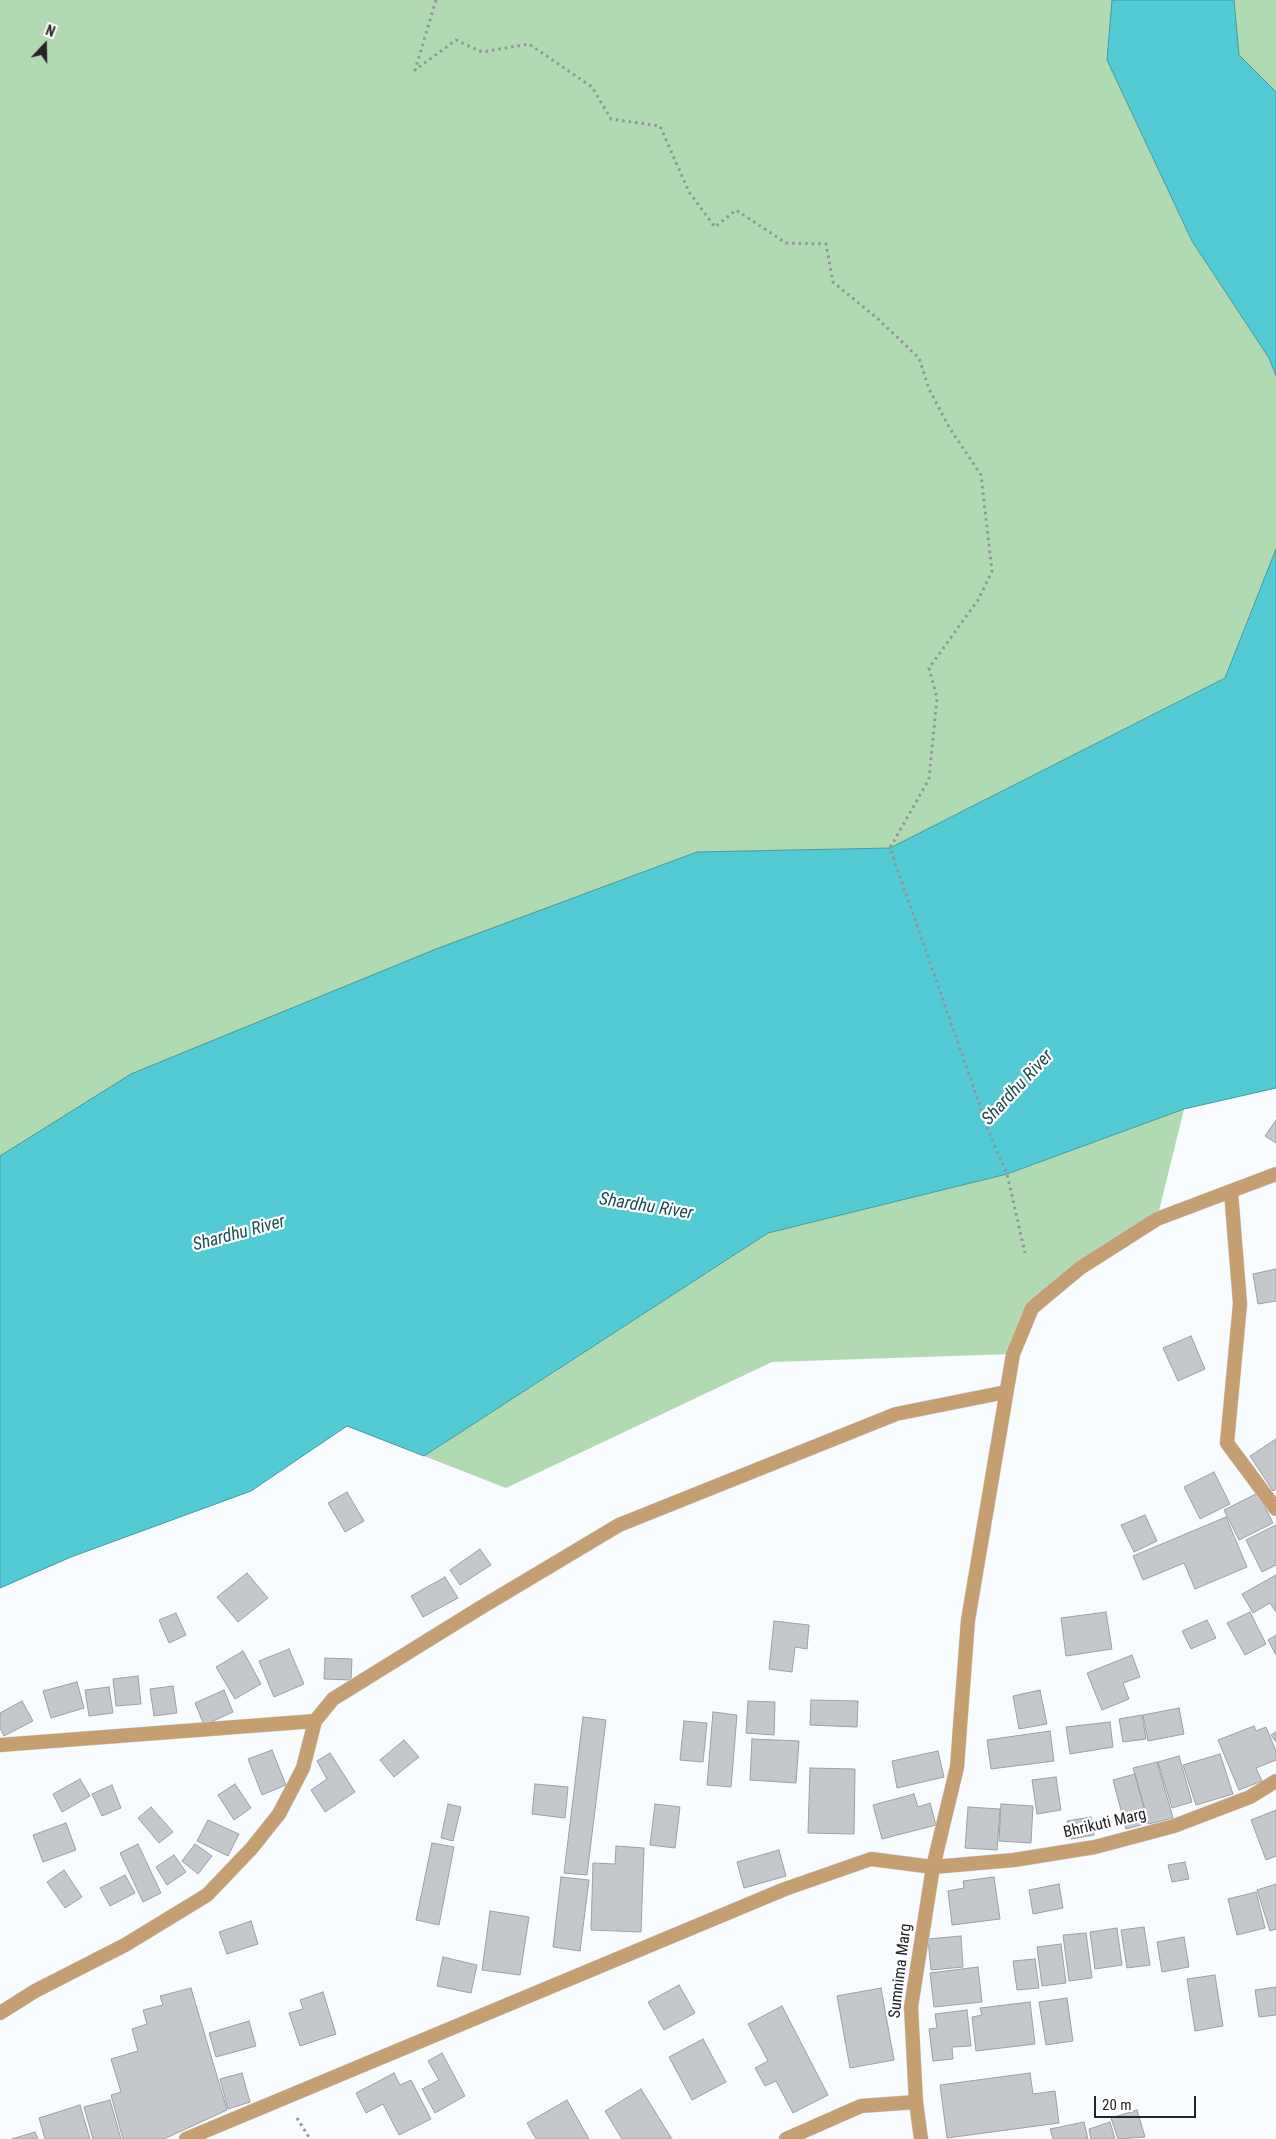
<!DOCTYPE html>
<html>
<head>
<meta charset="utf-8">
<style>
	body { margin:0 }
	#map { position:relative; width:1276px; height:2139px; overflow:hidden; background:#f9fcff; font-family:"Roboto Condensed",sans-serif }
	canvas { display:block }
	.north { position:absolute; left:20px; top:20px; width:50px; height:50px; -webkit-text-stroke:4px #fff; paint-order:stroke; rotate:21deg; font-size:14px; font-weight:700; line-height:20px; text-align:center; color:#222426 }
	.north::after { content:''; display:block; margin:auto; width:18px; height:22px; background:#222426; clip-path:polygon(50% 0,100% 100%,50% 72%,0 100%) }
	.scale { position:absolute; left:1094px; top:2096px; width:102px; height:22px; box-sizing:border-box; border:2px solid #222426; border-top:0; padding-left:6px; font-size:15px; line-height:18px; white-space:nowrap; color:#222426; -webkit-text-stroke:4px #fff; paint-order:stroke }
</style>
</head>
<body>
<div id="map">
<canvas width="1276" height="2139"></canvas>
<div class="north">N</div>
<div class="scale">20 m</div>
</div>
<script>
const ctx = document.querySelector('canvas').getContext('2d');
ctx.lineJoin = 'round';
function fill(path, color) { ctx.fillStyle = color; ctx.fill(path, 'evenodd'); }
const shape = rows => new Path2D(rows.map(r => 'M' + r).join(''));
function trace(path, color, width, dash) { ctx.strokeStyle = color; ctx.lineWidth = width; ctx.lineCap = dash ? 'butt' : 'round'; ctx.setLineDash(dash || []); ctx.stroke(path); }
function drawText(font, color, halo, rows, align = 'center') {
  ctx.font = font + ' "Roboto Condensed",sans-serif'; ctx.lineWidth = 4.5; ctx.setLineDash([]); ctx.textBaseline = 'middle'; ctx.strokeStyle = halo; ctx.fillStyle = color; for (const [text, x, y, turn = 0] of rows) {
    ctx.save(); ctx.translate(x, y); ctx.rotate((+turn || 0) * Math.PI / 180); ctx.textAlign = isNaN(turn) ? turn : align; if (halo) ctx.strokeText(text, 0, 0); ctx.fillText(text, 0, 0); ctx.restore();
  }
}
const green = shape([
	[0,0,1112,0,1107,60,1192,241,1269,358,1276,376,1276,549,1225,678,890,848,697,852,131,1074,0,1156],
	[1234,0,1276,0,1276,92,1239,55],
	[1184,1109,1157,1219,1032,1308,1013,1354,772,1362,506,1488,424,1456,768,1233,1007,1174]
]);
const water = shape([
	[1112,0,1234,0,1239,55,1276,92,1276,376,1269,358,1192,241,1107,60,1112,0],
	[1276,549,1276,1088,1184,1109,1007,1174,768,1233,424,1456,347,1426,251,1491,71,1557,0,1588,0,1156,131,1074,436,949,697,852,890,848,1225,678,1276,549]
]);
const building = shape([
	[1276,1120,1276,1143,1265,1136,1276,1120],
	[1276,1269,1276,1301,1258,1304,1253,1274,1276,1269],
	[1191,1336,1205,1369,1178,1381,1163,1348,1191,1336],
	[1276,1439,1276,1489,1273,1491,1250,1456,1276,1439],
	[1214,1472,1230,1504,1200,1519,1184,1487,1214,1472],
	[347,1492,364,1521,345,1532,328,1503,347,1492],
	[1258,1493,1273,1523,1239,1540,1224,1510,1258,1493],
	[1145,1515,1157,1541,1134,1552,1121,1525,1145,1515],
	[1226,1517,1247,1567,1195,1589,1184,1563,1143,1580,1133,1556,1226,1517],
	[1276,1525,1276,1565,1262,1572,1246,1540,1276,1525],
	[480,1549,491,1565,460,1585,450,1570,480,1549],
	[247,1573,268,1598,238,1622,217,1597,247,1573],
	[1276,1575,1276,1612,1270,1603,1253,1613,1242,1594,1276,1575],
	[445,1577,458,1598,423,1617,411,1596,445,1577],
	[1106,1612,1112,1649,1066,1656,1061,1618,1106,1612],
	[1250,1612,1266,1644,1245,1655,1227,1623,1250,1612],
	[176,1613,186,1635,169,1643,159,1620,176,1613],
	[1207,1620,1216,1638,1191,1649,1182,1631,1207,1620],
	[774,1621,809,1625,807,1649,795,1647,792,1672,769,1669,774,1621],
	[1276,1635,1276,1655,1268,1640,1276,1635],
	[289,1649,304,1684,274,1697,259,1661,289,1649],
	[243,1651,261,1684,235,1699,216,1667,243,1651],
	[1132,1655,1140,1677,1123,1683,1129,1699,1102,1710,1087,1673,1132,1655],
	[325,1658,352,1659,351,1680,324,1679,325,1658],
	[138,1676,141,1704,116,1706,113,1679,138,1676],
	[77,1682,84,1708,51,1718,43,1691,77,1682],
	[173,1686,177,1713,154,1716,150,1689,173,1686],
	[109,1687,113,1713,89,1716,85,1690,109,1687],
	[224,1690,233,1712,204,1725,195,1703,224,1690],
	[1040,1690,1047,1724,1019,1729,1013,1696,1040,1690],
	[811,1700,858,1701,857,1727,810,1725,811,1700],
	[22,1701,33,1721,4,1736,0,1728,0,1713,22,1701],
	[748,1701,775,1702,774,1735,746,1733,748,1701],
	[1179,1708,1184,1734,1148,1741,1143,1715,1179,1708],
	[713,1712,737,1715,731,1787,707,1785,713,1712],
	[1142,1715,1146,1739,1123,1742,1119,1719,1142,1715],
	[583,1717,606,1720,587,1875,564,1873,583,1717],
	[684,1721,707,1723,703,1762,680,1760,684,1721],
	[1110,1722,1113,1747,1070,1754,1066,1727,1110,1722],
	[1254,1726,1256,1731,1266,1727,1276,1751,1276,1760,1256,1768,1262,1781,1239,1790,1218,1740,1254,1726],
	[1050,1731,1054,1761,991,1769,987,1740,1050,1731],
	[1276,1732,1276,1742,1271,1735,1276,1732],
	[752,1739,799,1741,796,1783,750,1780,752,1739],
	[404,1740,419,1757,394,1777,380,1760,404,1740],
	[272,1750,286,1785,262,1795,248,1759,272,1750],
	[938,1751,944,1777,897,1788,892,1761,938,1751],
	[330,1753,355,1792,325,1812,311,1790,327,1779,317,1761,330,1753],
	[1220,1754,1233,1794,1196,1805,1183,1765,1220,1754],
	[1179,1756,1192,1802,1172,1808,1158,1762,1179,1756],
	[1157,1762,1173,1818,1149,1824,1133,1768,1157,1762],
	[810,1768,855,1769,854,1834,808,1833,810,1768],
	[1135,1774,1148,1823,1126,1829,1113,1780,1135,1774],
	[1056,1777,1061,1810,1037,1814,1032,1780,1056,1777],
	[80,1779,90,1796,62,1812,53,1794,80,1779],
	[235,1784,251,1808,234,1820,218,1795,235,1784],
	[535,1784,568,1787,565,1818,532,1814,535,1784],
	[112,1785,121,1808,102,1816,92,1794,112,1785],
	[914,1794,918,1807,930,1803,936,1825,882,1839,873,1805,914,1794],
	[448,1804,461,1807,453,1841,441,1838,448,1804],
	[655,1804,680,1807,675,1848,650,1845,655,1804],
	[1001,1804,1033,1806,1031,1843,999,1841,1001,1804],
	[151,1807,173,1832,159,1843,138,1818,151,1807],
	[968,1807,1000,1809,997,1850,965,1848,968,1807],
	[1276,1810,1276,1856,1266,1860,1251,1820,1276,1810],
	[1091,1817,1094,1835,1071,1839,1067,1821,1091,1817],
	[208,1820,239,1834,228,1856,197,1841,208,1820],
	[66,1823,76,1850,43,1862,33,1835,66,1823],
	[432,1843,454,1847,439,1925,416,1920,432,1843],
	[138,1844,161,1893,143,1902,120,1853,138,1844],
	[195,1844,212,1856,198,1874,182,1861,195,1844],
	[616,1846,644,1848,641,1932,591,1930,593,1863,615,1864,616,1846],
	[779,1850,786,1876,744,1888,737,1862,779,1850],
	[174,1855,186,1872,167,1885,156,1867,174,1855],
	[1185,1862,1189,1879,1172,1882,1168,1865,1185,1862],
	[64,1870,82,1897,65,1908,47,1882,64,1870],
	[125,1875,135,1893,110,1906,100,1888,125,1875],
	[561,1877,589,1880,580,1951,553,1947,561,1877],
	[994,1877,1000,1919,952,1925,948,1891,964,1888,963,1881,994,1877],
	[1059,1884,1063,1908,1033,1914,1029,1890,1059,1884],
	[1276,1884,1276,1929,1270,1931,1257,1890,1276,1884],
	[1256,1892,1265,1928,1237,1935,1228,1899,1256,1892],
	[490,1911,529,1917,520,1975,482,1970,490,1911],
	[251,1921,258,1944,227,1954,219,1932,251,1921],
	[1144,1927,1150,1965,1127,1968,1121,1930,1144,1927],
	[1117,1928,1122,1965,1095,1969,1090,1932,1117,1928],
	[1086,1933,1092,1978,1069,1981,1063,1935,1086,1933],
	[961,1936,963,1967,931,1970,928,1939,961,1936],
	[1184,1937,1189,1967,1162,1972,1157,1942,1184,1937],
	[1061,1944,1066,1983,1042,1986,1037,1947,1061,1944],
	[443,1957,477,1965,471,1993,437,1986,443,1957],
	[1035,1959,1039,1988,1017,1990,1013,1961,1035,1959],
	[978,1967,982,2002,934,2007,930,1973,978,1967],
	[1215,1975,1223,2026,1195,2031,1187,1979,1215,1975],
	[679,1985,695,2013,664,2030,648,2002,679,1985],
	[1276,1987,1276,2015,1259,2017,1255,1990,1276,1987],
	[191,1988,227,2110,164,2139,123,2139,111,2095,121,2092,111,2059,138,2051,132,2029,147,2024,143,2010,163,2005,160,1996,191,1988],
	[881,1988,894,2060,850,2068,837,1996,881,1988],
	[323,1992,336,2034,300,2046,289,2013,303,2009,300,2000,323,1992],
	[1067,1998,1073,2041,1046,2045,1039,2002,1067,1998],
	[1030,2002,1035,2044,976,2051,972,2017,982,2015,980,2008,1030,2002],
	[782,2006,828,2095,793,2113,776,2081,765,2086,755,2068,768,2061,748,2024,782,2006],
	[967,2010,971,2046,952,2047,953,2059,933,2061,929,2029,937,2028,935,2014,967,2010],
	[249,2021,256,2046,216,2057,209,2033,249,2021],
	[703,2039,726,2082,692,2100,669,2057,703,2039],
	[442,2053,465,2096,435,2113,422,2089,439,2080,428,2061,442,2053],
	[242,2073,250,2102,228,2109,220,2079,242,2073],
	[394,2073,400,2085,411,2080,431,2119,399,2135,383,2104,366,2113,356,2093,394,2073],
	[1030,2073,1033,2094,1055,2091,1059,2123,947,2138,940,2085,1030,2073],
	[641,2089,672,2139,622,2139,605,2111,641,2089],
	[110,2100,121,2139,93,2139,84,2107,110,2100],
	[567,2100,589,2139,536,2139,527,2123,567,2100],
	[80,2105,90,2139,45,2139,39,2118,80,2105],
	[1137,2110,1145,2137,1118,2139,1111,2118,1137,2110],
	[1084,2122,1088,2139,1053,2139,1050,2129,1084,2122],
	[1110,2122,1115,2139,1091,2139,1089,2129,1110,2122],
	[35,2132,38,2139,12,2139,35,2132]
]);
const path = shape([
	[436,0,415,70,456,40,482,52,529,44,592,87,611,119,660,126,689,192,715,227,736,210,786,243,826,244,833,282,878,319,919,358,929,389,949,427,981,475,992,571,978,600,929,668,937,698,929,779,890,848,992,1140,1007,1174,1025,1253],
	[297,2118,310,2139]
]);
const minor = shape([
	[1231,1192,1240,1304,1227,1443,1276,1509],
	[0,1745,315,1721],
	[0,2013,35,1991,125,1945,207,1895,251,1849,279,1814,303,1768,315,1721,333,1699,480,1608,619,1525,896,1414,1006,1392],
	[186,2139,785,1889,871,1859,933,1867,1014,1860,1095,1847,1174,1826,1250,1797,1276,1781],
	[786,2139,861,2106,916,2102],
	[921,2139,916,2102,911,2007,933,1867,957,1767,968,1620,1013,1354,1032,1308,1080,1268,1157,1219,1276,1174]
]);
const streetNames = [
	["Bhrikuti Marg",1105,1824,-13],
	["Sumnima Marg",901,1971,-83]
];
const waterNames = [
	["Shardhu River",1018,1088,-47],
	["Shardhu River",646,1207,9],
	["Shardhu River",239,1234,-15]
];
fill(green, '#b2dab2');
fill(water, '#53cbd5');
trace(water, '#4499a0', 1);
fill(building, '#c4c8cd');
trace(building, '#9ca0a5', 1);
trace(minor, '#d7d9dc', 15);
trace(path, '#929597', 3, [2.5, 4]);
trace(minor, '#c59f72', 14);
drawText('16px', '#222426', '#fff', streetNames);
drawText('italic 18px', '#1c5054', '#fff', waterNames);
</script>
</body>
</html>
